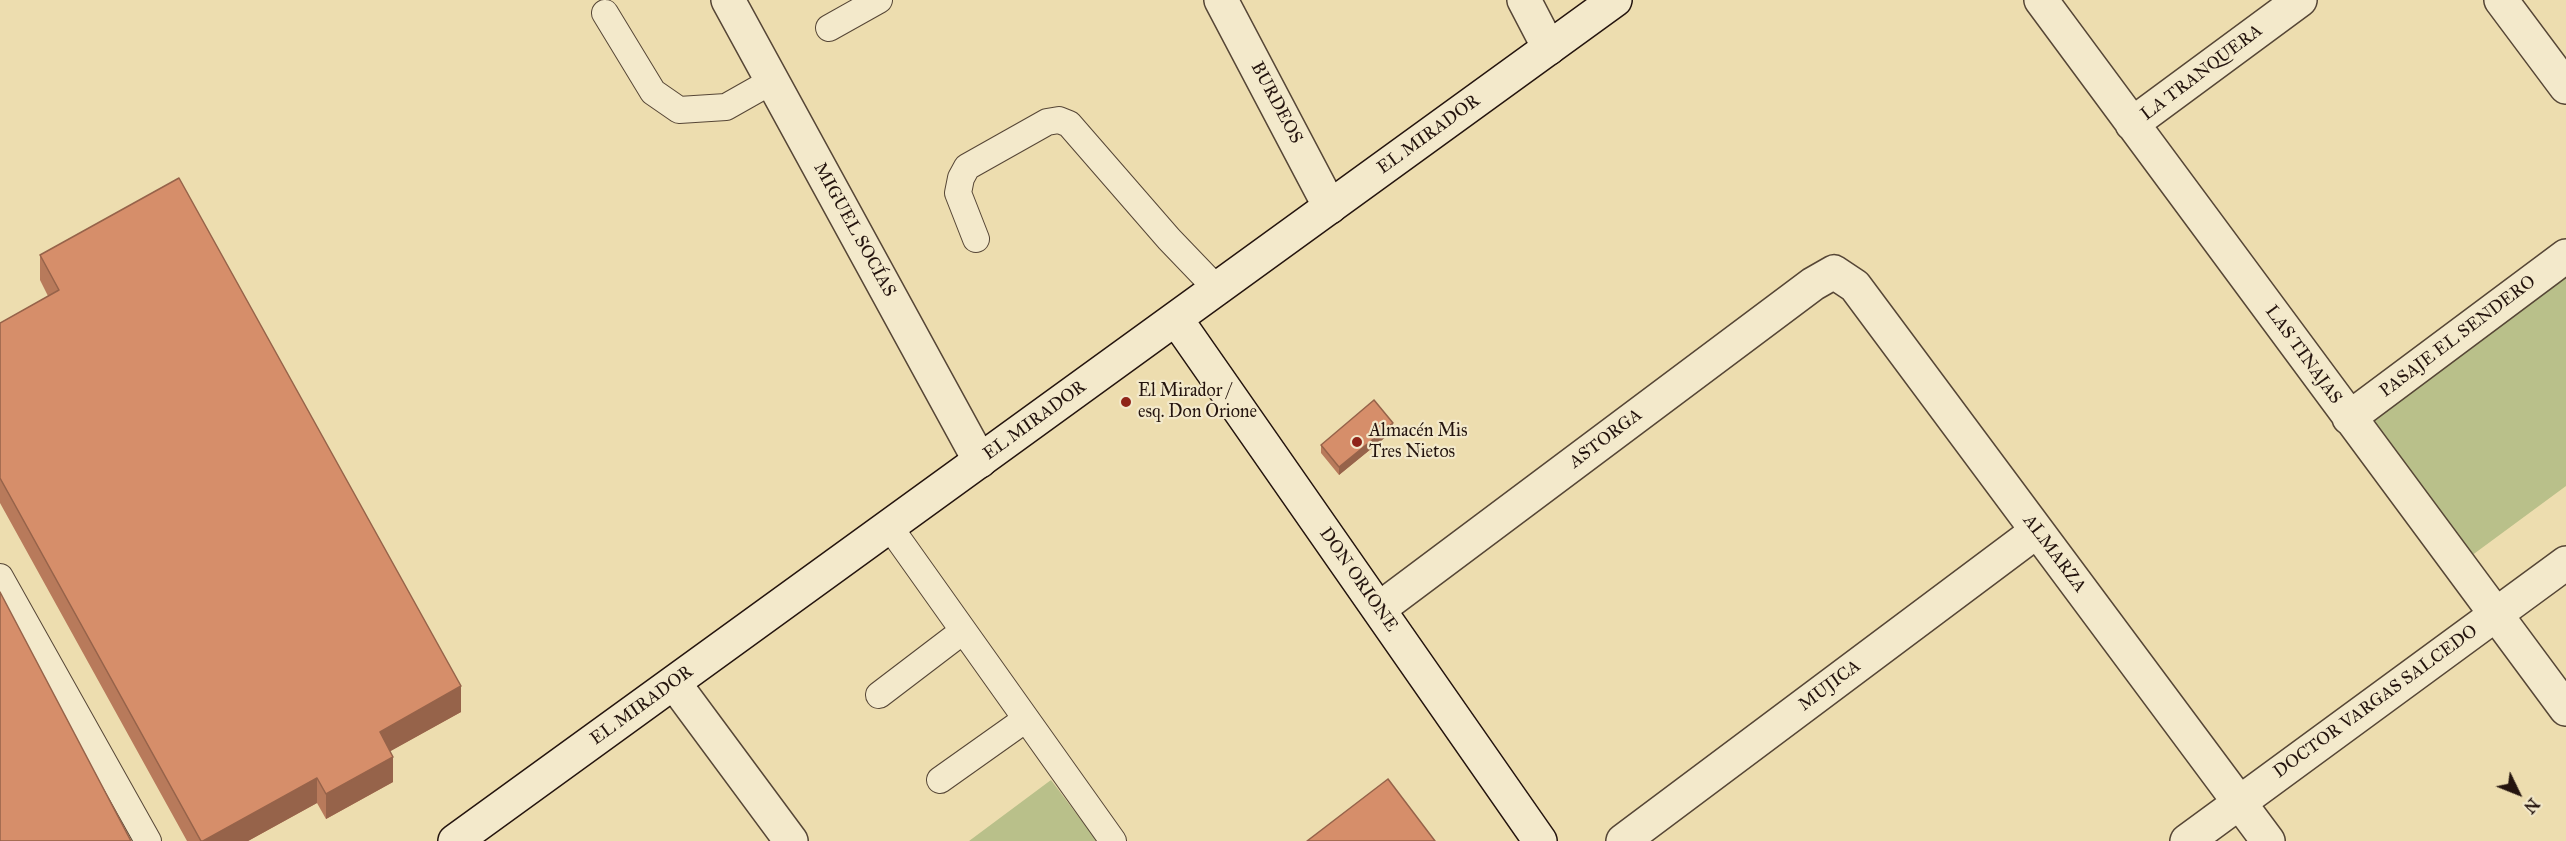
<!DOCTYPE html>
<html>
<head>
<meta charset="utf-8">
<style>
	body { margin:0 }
	#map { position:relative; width:2566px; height:841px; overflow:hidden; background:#edddaf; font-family:"IM FELL Great Primer",serif }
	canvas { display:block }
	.north { position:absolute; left:2488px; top:763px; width:60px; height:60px; -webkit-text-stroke:4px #f3e9cb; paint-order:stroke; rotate:133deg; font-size:16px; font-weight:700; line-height:24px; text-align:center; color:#24140e }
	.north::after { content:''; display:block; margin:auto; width:21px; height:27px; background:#24140e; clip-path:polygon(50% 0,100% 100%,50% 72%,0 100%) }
</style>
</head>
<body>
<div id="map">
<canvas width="2566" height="841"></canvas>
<div class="north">N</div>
</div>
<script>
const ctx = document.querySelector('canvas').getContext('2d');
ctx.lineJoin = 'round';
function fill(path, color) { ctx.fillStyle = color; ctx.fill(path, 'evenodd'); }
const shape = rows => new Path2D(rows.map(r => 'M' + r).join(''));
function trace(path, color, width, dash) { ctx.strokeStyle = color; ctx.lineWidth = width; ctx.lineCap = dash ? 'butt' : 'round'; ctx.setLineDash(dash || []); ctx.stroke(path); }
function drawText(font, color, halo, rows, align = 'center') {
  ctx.font = font + ' "IM FELL Great Primer",serif'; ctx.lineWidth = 4.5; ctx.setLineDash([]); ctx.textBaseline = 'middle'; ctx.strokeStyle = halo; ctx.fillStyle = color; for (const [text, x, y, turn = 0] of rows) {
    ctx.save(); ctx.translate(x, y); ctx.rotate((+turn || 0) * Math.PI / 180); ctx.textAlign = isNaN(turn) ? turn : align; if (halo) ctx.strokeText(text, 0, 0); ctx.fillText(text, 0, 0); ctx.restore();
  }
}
const green = shape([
	[2566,273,2566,486,2471,556,2369,419],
	[1051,780,1097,841,969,841]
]);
const lane = shape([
	[605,13,653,92,679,110,726,107,772,81],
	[829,28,879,0],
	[976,239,958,193,961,178,967,167,1047,122,1059,120,1069,124,1169,239,1217,289],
	[889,526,1113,841],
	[0,577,148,841],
	[879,695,963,631],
	[940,780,1026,719]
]);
const street = shape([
	[728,0,980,461],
	[1221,0,1330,207],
	[1524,0,1549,48],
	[2041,0,2566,709],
	[2501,0,2566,87],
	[2132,124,2300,0],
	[2349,418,2566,256],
	[1379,609,1813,284,1834,272,1855,286,2268,841],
	[674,683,791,841],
	[1623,841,2037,531],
	[2187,841,2566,563]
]);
const secondary = shape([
	[1176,319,1540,841],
	[455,841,1615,0]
]);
const wall = shape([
	[40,255,461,712,390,751,393,782,326,819,317,803,248,841,187,841,0,503,0,323,48,296,40,280],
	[1393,431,1339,475,1321,453,1321,445]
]);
const shadedWall = shape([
	[1393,423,1393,431,1339,475,1339,467],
	[461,686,461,712,380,757,380,732],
	[393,757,393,782,326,819,326,794],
	[317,778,317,803,248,841,203,841]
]);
const building = shape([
	[179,178,461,686,380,732,393,757,326,794,317,778,203,841,201,841,0,478,0,323,59,290,40,255,179,178],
	[1374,400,1393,423,1339,467,1321,445,1374,400],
	[0,592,131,841,0,841,0,592],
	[1388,779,1435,841,1307,841,1388,779]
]);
const markers = [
	[1126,402,6,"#8f2418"],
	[1357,442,6,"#8f2418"]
];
const streetNames = [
	["LA TRANQUERA",2202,73,-37],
	["BURDEOS",1276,103,62],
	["EL MIRADOR",1429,135,-36],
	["MIGUEL SOCÍAS",854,230,61],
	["PASAJE EL SENDERO",2458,337,-37],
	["LAS TINAJAS",2303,355,54],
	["EL MIRADOR",1035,421,-36],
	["ASTORGA",1606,439,-37],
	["ALMARZA",2054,554,53],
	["DON ORIONE",1358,580,55],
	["MUJICA",1830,686,-37],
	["DOCTOR VARGAS SALCEDO",2376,702,-36],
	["EL MIRADOR",642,706,-36]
];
const poiNames = [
	["El Mirador /",1138,392],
	["esq. Don Orione",1138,413],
	["Almacén Mis",1369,432],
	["Tres Nietos",1369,453]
];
fill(green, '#b9c08a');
trace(lane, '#564636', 28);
trace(street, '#564636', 36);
trace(secondary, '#24140e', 36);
trace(lane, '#f3e9cb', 26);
trace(street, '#f3e9cb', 33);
trace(secondary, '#f3e9cb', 33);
fill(wall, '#b87a5b');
fill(shadedWall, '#96634a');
fill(building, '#d68e6a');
trace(building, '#96634a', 1.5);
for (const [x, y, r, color] of markers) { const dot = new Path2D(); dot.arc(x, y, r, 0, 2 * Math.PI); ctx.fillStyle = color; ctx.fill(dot); trace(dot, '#f3e9cb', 2); }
drawText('18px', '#24140e', '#f3e9cb', streetNames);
drawText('18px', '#24140e', '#f3e9cb', poiNames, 'left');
</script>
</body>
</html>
